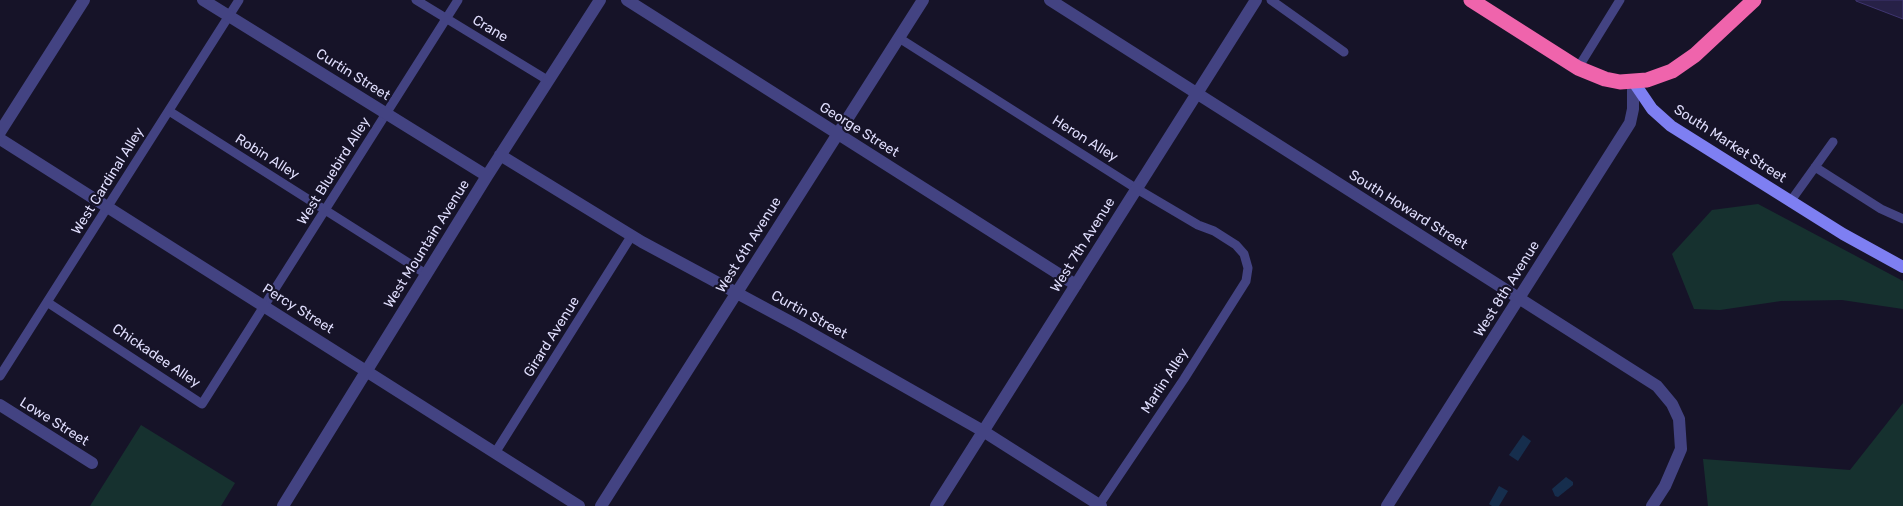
<!DOCTYPE html>
<html>
<head>
<meta charset="utf-8">
<style>
	body { margin:0 }
	canvas { display:block; background:#161328 }
</style>
</head>
<body>
<canvas width="1903" height="506"></canvas>
<script>
const ctx = document.querySelector('canvas').getContext('2d');
ctx.lineJoin = 'round';
function fill(path, color) { ctx.fillStyle = color; ctx.fill(path, 'evenodd'); }
const shape = rows => new Path2D(rows.map(r => 'M' + r).join(''));
function trace(path, color, width, dash) { ctx.strokeStyle = color; ctx.lineWidth = width; ctx.lineCap = dash ? 'butt' : 'round'; ctx.setLineDash(dash || []); ctx.stroke(path); }
function drawText(font, color, halo, rows, align = 'center') {
  ctx.font = font + ' Rubik,sans-serif'; ctx.lineWidth = 4.5; ctx.setLineDash([]); ctx.textBaseline = 'middle'; ctx.strokeStyle = halo; ctx.fillStyle = color; for (const [text, x, y, turn = 0] of rows) {
    ctx.save(); ctx.translate(x, y); ctx.rotate((+turn || 0) * Math.PI / 180); ctx.textAlign = isNaN(turn) ? turn : align; if (halo) ctx.strokeText(text, 0, 0); ctx.fillText(text, 0, 0); ctx.restore();
  }
}
const green = shape([
	[1758,204,1903,281,1903,309,1842,300,1781,301,1720,310,1694,309,1672,254,1712,210],
	[1903,403,1903,506,1708,506,1703,459,1850,470],
	[141,425,235,483,221,506,90,506]
]);
const water = shape([
	[1523,435,1531,441,1518,461,1509,455],
	[1566,477,1573,482,1573,485,1558,497,1555,496,1552,489],
	[1499,486,1508,491,1499,506,1492,506,1489,504]
]);
const building = shape([
	[1856,0,1903,0,1903,19,1856,1,1856,0]
]);
const lane = shape([
	[416,0,549,81],
	[1271,0,1344,52],
	[899,38,1137,189,1198,225,1214,231,1236,245,1244,254,1248,268,1246,281,1184,379,1099,505],
	[1578,68,1620,0],
	[169,111,426,274],
	[1815,167,1881,209,1903,219],
	[1790,202,1833,142],
	[47,302,202,404,458,0],
	[0,376,239,0],
	[495,453,632,235]
]);
const street = shape([
	[203,0,487,176],
	[627,0,1076,285],
	[1050,0,1657,386,1672,404,1679,419,1681,449,1665,486,1652,506],
	[0,132,84,0],
	[0,139,579,506],
	[500,155,642,242,800,327,983,431,1101,506],
	[0,405,92,463],
	[283,506,487,176,600,0],
	[601,506,923,0],
	[936,506,1256,0],
	[1387,506,1630,123,1633,109,1633,81]
]);
const secondary = shape([
	[1633,81,1652,109,1671,126,1843,234,1903,267]
]);
const highway = shape([
	[1471,0,1578,68,1605,79,1620,82,1647,80,1672,71,1695,55,1754,0]
]);
const streetNames = [
	["Crane",490,29,31],
	["Curtin Street",353,75,32],
	["George Street",859,130,32],
	["Heron Alley",1085,139,32],
	["South Market Street",1730,144,33],
	["Robin Alley",267,157,32],
	["West Bluebird Alley",334,171,-58],
	["West Cardinal Alley",108,181,-58],
	["South Howard Street",1408,210,32],
	["West Mountain Avenue",427,244,-58],
	["West 6th Avenue",749,245,-58],
	["West 7th Avenue",1083,245,-58],
	["West 8th Avenue",1507,289,-58],
	["Percy Street",298,309,32],
	["Curtin Street",809,315,29],
	["Girard Avenue",552,337,-58],
	["Chickadee Alley",156,356,34],
	["Marlin Alley",1165,381,-57],
	["Lowe Street",54,422,32]
];
fill(green, '#16312f');
fill(water, '#162e4d');
fill(building, '#272147');
trace(building, '#3f3570', 1);
trace(lane, '#434382', 9);
trace(street, '#434382', 12);
trace(secondary, '#7e7ff2', 12);
trace(highway, '#ef64ac', 15);
drawText('14px', '#dfddfc', '#161328', streetNames);
</script>
</body>
</html>
